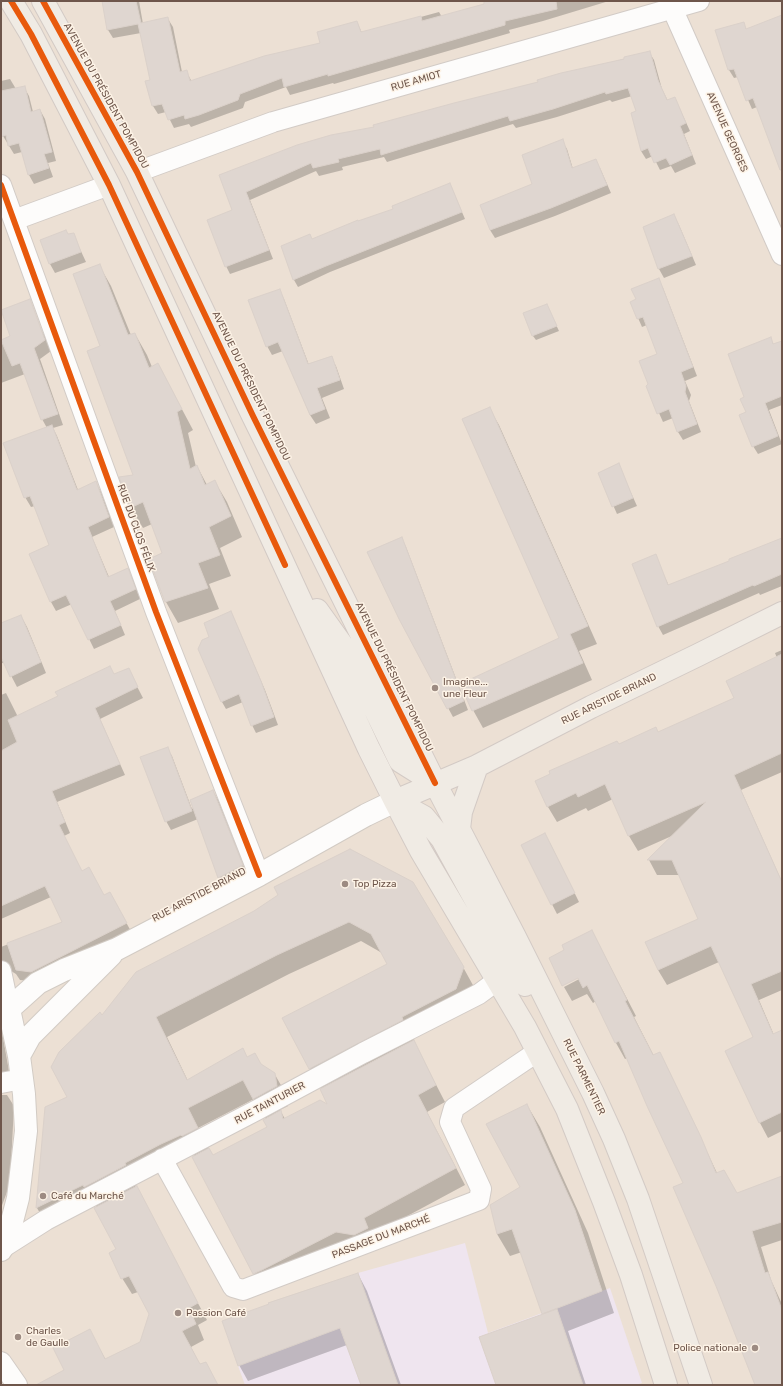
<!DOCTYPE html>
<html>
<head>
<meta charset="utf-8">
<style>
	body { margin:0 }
	#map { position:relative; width:783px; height:1386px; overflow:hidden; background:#f3eee7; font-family:Rubik,sans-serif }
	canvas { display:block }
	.frame { position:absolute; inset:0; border:2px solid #6e564b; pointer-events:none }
</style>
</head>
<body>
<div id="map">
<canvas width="783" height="1386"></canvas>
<div class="frame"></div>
</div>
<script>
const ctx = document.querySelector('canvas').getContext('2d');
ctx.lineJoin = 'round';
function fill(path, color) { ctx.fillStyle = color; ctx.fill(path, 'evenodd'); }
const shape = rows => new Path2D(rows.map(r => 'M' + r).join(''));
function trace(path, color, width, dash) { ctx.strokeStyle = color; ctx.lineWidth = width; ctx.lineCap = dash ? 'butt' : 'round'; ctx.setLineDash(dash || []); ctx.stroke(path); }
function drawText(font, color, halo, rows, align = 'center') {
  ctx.font = font + ' Rubik,sans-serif'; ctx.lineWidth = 3; ctx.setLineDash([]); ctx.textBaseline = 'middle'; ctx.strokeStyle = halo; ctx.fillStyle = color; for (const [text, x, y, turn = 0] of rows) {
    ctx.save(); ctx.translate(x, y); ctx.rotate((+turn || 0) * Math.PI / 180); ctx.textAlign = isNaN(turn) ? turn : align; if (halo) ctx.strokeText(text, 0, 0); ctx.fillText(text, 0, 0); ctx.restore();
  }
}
const residential = shape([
	[1,1,782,1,782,1385,1,1385]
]);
const education = shape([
	[465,1243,488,1333,610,1288,642,1383,636,1385,245,1385,226,1333,245,1326,241,1314,358,1273]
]);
const shadow = shape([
	[103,1,139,1,143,24,168,19,173,27,182,72,186,71,192,82,321,43,357,22,362,33,439,12,442,17,485,4,490,1,609,1,543,21,509,30,510,33,334,84,333,83,290,95,286,87,245,102,243,108,191,127,189,124,174,128,166,112,158,114,153,106,151,81,141,33,113,38,108,30],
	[782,17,782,169,757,107,752,109,738,77,734,78,729,70,716,30,743,24,747,30],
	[649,52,654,60,662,89,668,101,679,107,690,131,684,134,696,164,675,173,671,166,660,170,653,156,646,159,641,151,637,112,632,96,612,102,610,100,557,117,516,128,513,124,387,162,384,157,342,167,343,170,319,176,316,171,250,200,273,259,230,274,226,266,233,211,220,175,375,127],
	[10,79,16,89,24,87,29,96,33,112,40,110,45,119,56,161,48,163,53,177,34,184,29,175,22,152,14,154,3,136,1,129,1,81],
	[562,141,567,149,573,169,600,168,611,193,555,216,495,238,490,230,533,185],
	[450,184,465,219,330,272,298,287,294,280,282,247,312,240,394,210],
	[674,216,679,225,696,265,664,278,659,269,644,227],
	[73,234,86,262,55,273,50,264,41,240],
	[99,265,111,286,131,335,135,334,147,355,152,367,158,364,193,430,188,433,196,467,197,466,207,485,215,482,227,502,242,537,220,548,231,576,209,584,219,609,178,623,166,602,150,559,163,553,152,524,143,528,131,508,121,478,134,476,101,346],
	[658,280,663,288,697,376,685,381,691,395,689,401,701,432,683,440,678,432,673,418,663,422,647,386,650,385,658,354,647,325,642,327,631,302,637,300],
	[279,290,284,299,309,365,331,357,336,366,344,389,322,398,330,418,316,424,310,415,283,351,272,355,267,346],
	[549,310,559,331,536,340,533,336],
	[39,326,45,337,51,351,40,359,63,425,53,428,57,436,78,490,96,483,101,492,114,527,92,537,109,577,127,569,133,579,140,599,115,611,125,635,94,649,72,604,56,611,51,602,51,545,35,506,31,507,25,497,47,428,42,419,25,374,1,383,1,341],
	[770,338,774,345,782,342,782,405,769,410,782,444,758,454,753,446,745,398],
	[489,408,499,425,597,644,579,651,592,680,483,728,473,710,560,639],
	[618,464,637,506,617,514,599,473],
	[401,538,406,547,468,710,453,717,400,619],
	[782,539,782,586,760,595,759,593,663,635,658,626,655,556,669,586,731,562],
	[231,612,265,690,278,725,256,733,252,725,243,702,226,709,222,702,211,638],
	[21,616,27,627,46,673,17,687,4,662,1,664,1,624],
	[782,650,782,772,741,790,782,882,782,990,759,1000,774,1035,782,1031,782,1131,768,1138,760,1123,754,1038,719,962,667,985,658,970,700,919,680,875,657,875,649,860,674,835,638,851,629,836,613,799,588,811,586,808,557,822,548,807,537,781,618,745,658,733,736,698,777,658,775,653],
	[128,669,143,698,100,719,125,775,57,802,70,833,64,836,82,872,104,896,116,904,133,935,38,982,20,980,16,974,11,971,5,970,1,972,1,947,63,922,51,897,1,919,1,695,6,693,18,717],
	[167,748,172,756,192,809,213,791,218,800,247,875,224,887,219,878,198,819,171,830,166,821],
	[550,843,579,902,557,914,522,846],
	[276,888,463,967,474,987,413,1037,414,1040,413,1040,445,1102,427,1112,465,1185,372,1235,264,1290,193,1154,135,1183,137,1185,135,1186,207,1320,198,1325,204,1340,191,1347,200,1365,218,1385,66,1370,98,1346,106,1360,141,1343,150,1314,138,1292,132,1294,122,1278,117,1250,95,1204,48,1227,37,1208,46,1108,68,1097,102,1016,280,895],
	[361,941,382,953,388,965,310,1069,322,1089,330,1106,285,1119,280,1110,288,1106,286,1094,274,1073,261,1066,188,1081,167,1037,289,974],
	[254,1099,266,1120,268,1127,213,1156,198,1128],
	[592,931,636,1016,634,1017,654,1056,659,1053,668,1069,717,1173,737,1194,782,1184,782,1240,761,1247,771,1280,782,1304,782,1385,757,1385,685,1184,627,1058,625,1059,616,1043,596,1001,593,1003,587,994,572,1001,564,987,583,977,566,951],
	[1,1026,10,1077,1,1079],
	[1,1095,7,1095,14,1106,10,1184,1,1208],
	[527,1105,540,1127,588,1233,614,1313,568,1331,586,1385,497,1385,544,1314,522,1252,510,1256,497,1234,522,1187],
	[358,1274,367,1291,401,1385,362,1385,347,1345,248,1381,239,1365]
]);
const building = shape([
	[102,1,136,1,141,23,168,17,180,72,187,70,190,81,264,56,320,43,317,32,357,21,361,32,421,16,422,21,484,4,484,1,556,1,557,9,505,21,505,25,328,76,328,74,284,87,282,78,240,94,238,100,199,115,185,119,184,115,168,120,162,104,152,106,145,81,150,80,138,24,107,30,102,1],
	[782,15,782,170,780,170,753,98,746,101,734,69,728,70,715,30,744,22,746,29,782,15],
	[650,51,658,80,667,100,675,97,686,123,680,126,692,155,670,165,666,158,654,163,648,148,641,151,631,113,636,111,628,88,606,94,605,92,553,109,510,121,508,116,381,155,380,149,338,159,339,162,313,168,311,163,246,192,269,250,225,267,207,220,232,210,219,175,297,145,331,135,374,127,373,125,454,103,538,82,537,80,561,73,624,59,624,57,650,51],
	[25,86,31,112,40,109,52,152,44,154,49,168,28,175,19,143,8,146,6,135,1,137,1,91,25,86],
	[563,139,572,168,596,159,607,185,551,208,490,230,480,205,532,184,522,155,563,139],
	[450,183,462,212,326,266,293,280,281,246,310,234,312,239,358,220,358,221,393,209,392,206,450,183],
	[674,214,692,256,658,269,643,227,674,214],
	[66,230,68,234,74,233,81,252,49,264,40,240,66,230],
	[100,264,128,335,135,333,149,368,158,363,182,409,177,412,190,469,197,465,205,485,215,480,231,516,209,527,220,555,198,563,208,588,165,602,149,559,162,553,143,502,130,508,119,477,133,475,87,351,100,346,73,274,100,264],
	[659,278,693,367,681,372,686,386,685,392,697,424,677,432,669,409,657,414,646,386,648,384,639,361,657,354,643,317,637,319,630,302,636,299,631,289,659,278],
	[280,289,308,364,332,356,340,380,317,388,325,409,310,415,278,342,266,347,248,300,280,289],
	[30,299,45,340,34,348,58,414,41,420,20,363,12,366,1,340,10,336,1,310,30,299],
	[547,304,557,326,532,336,523,313,547,304],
	[771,337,773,344,782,341,782,396,765,403,778,436,752,447,739,415,746,412,740,399,744,397,728,354,771,337],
	[490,407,588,626,570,634,583,663,472,711,460,684,559,638,462,419,490,407],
	[52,425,77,490,96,481,109,517,88,527,108,577,128,568,136,589,110,601,121,625,88,640,66,595,50,602,29,554,49,545,30,496,24,498,3,443,52,425],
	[619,463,633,498,612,507,598,473,619,463],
	[402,537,464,701,447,709,399,619,367,552,402,537],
	[782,538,782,574,754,586,753,585,657,627,632,564,656,554,668,585,729,561,729,559,782,538],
	[231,611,261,681,274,717,251,726,239,694,221,702,198,649,202,640,209,637,204,623,231,611],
	[21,615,41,662,10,677,1,657,1,623,21,615],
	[782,654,782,753,734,775,782,882,782,971,751,984,773,1034,782,1030,782,1112,759,1123,725,1051,753,1037,711,946,658,970,645,942,698,919,672,860,647,860,706,802,628,836,605,784,578,797,576,793,547,807,535,781,550,774,549,771,617,741,619,744,656,727,658,732,734,698,726,681,782,654],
	[110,666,114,674,129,668,138,687,95,708,120,764,52,791,65,822,59,825,82,871,89,867,104,895,110,892,127,923,31,972,16,970,7,943,62,922,45,886,1,906,1,751,17,742,8,720,58,696,55,692,110,666],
	[168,747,192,811,165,822,140,757,168,747],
	[213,790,243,865,218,878,190,800,213,790],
	[545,833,575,893,551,905,521,845,545,833],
	[350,849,413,882,464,967,456,989,402,1017,403,1020,309,1069,282,1018,387,964,371,934,349,922,277,955,156,1017,187,1080,243,1048,247,1057,255,1053,261,1064,275,1073,277,1086,253,1099,243,1080,188,1108,198,1128,182,1136,181,1135,161,1144,125,1163,126,1165,84,1187,83,1185,36,1208,45,1107,67,1097,51,1067,59,1052,100,1012,102,1015,136,972,254,911,278,895,274,887,350,849],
	[592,930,627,1000,625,1001,653,1055,660,1052,701,1137,716,1173,724,1170,737,1193,782,1176,782,1222,752,1231,765,1273,768,1272,782,1310,782,1385,755,1385,716,1286,673,1187,683,1183,647,1106,619,1041,615,1043,587,985,583,988,578,978,562,986,549,958,564,950,562,945,592,930],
	[414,1040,436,1085,418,1095,456,1168,364,1218,368,1228,354,1235,336,1232,262,1270,253,1274,192,1157,209,1148,213,1155,267,1127,263,1120,281,1110,283,1119,320,1100,327,1104,320,1089,414,1040],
	[527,1104,575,1210,602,1291,542,1314,512,1229,497,1234,490,1205,520,1187,486,1124,527,1104],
	[137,1186,198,1303,189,1308,196,1324,182,1331,200,1364,206,1362,218,1385,36,1385,64,1370,53,1348,90,1329,105,1359,140,1342,149,1314,129,1276,121,1279,109,1253,116,1249,94,1208,137,1186],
	[358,1273,398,1385,361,1385,340,1328,238,1366,222,1321,269,1304,268,1303,358,1273],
	[557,1309,583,1385,496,1385,479,1337,557,1309]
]);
const street = shape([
	[672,8,782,255],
	[137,172,273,122,699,1],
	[1,185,156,612,259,875],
	[14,220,109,185],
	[1,971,9,1009],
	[1,1083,22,1079],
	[162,1159,233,1287,243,1290,479,1200,481,1189,450,1122,454,1108,537,1052],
	[2,1248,46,1220,257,1110,363,1053,479,994,498,980,505,966],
	[1,1362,17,1385]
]);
const secondary = shape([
	[19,1056,30,1036,111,955],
	[1,1250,10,1229,18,1198,26,1131,24,1094,19,1056,9,1009,38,983,64,970,117,949,259,875,366,815,395,801]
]);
const primary = shape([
	[11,1,31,34,109,185,369,749,395,801,421,851,525,1027,567,1109,604,1202,631,1275,666,1385],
	[43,1,137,172,253,416,435,783,515,937,593,1093,614,1139,638,1199,701,1385],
	[317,610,347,652,400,761,435,783],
	[395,801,477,766,591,707,698,655,782,613],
	[395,801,424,817,442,839,508,959,525,985],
	[459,829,461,812,477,766]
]);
const cycleway = shape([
	[11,1,31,34,109,185,285,565],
	[43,1,137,172,253,416,435,783],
	[1,185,156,612,259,875]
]);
const markers = [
	[435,688,4,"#9d8b82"],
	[345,884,4,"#9d8b82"],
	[43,1196,4,"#9d8b82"],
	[178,1313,4,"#9d8b82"],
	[18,1337,4,"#9d8b82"],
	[755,1348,4,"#9d8b82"]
];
const streetNames = [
	["RUE AMIOT",416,81,-16],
	["AVENUE DU PRÉSIDENT POMPIDOU",106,96,61],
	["AVENUE GEORGES",727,132,66],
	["AVENUE DU PRÉSIDENT POMPIDOU",251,386,64],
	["RUE DU CLOS FÉLIX",136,528,70],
	["AVENUE DU PRÉSIDENT POMPIDOU",394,677,64],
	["RUE ARISTIDE BRIAND",609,699,-26],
	["RUE ARISTIDE BRIAND",199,895,-28],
	["RUE PARMENTIER",584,1077,64],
	["RUE TAINTURIER",270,1103,-28],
	["PASSAGE DU MARCHÉ",381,1237,-21]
];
const poiNames = [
	["Imagine...",443,682],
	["une Fleur",443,694],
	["Top Pizza",353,884],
	["Café du Marché",51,1196],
	["Passion Café",186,1313],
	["Charles",26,1331],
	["de Gaulle",26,1343],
	["Police nationale",747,1348,"right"]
];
fill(residential, '#ece0d4');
fill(education, '#efe5ef');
fill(shadow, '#0003');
fill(building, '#dfd6d0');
trace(building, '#dbd1ca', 1);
trace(street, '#d2cbc6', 22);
trace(secondary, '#d2cbc4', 24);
trace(primary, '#d3cac5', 24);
trace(street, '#fdfcfb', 20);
trace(secondary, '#fdfcfb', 22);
trace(primary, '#f0ebe4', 22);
trace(cycleway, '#e8590c', 6);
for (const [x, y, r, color] of markers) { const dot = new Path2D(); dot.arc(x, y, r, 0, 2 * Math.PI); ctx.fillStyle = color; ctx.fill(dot); trace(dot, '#fdf3e6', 1.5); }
drawText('10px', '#6e564b', '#fdf3e6', streetNames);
drawText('10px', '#6e564b', '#fdf3e6', poiNames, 'left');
</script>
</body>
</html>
